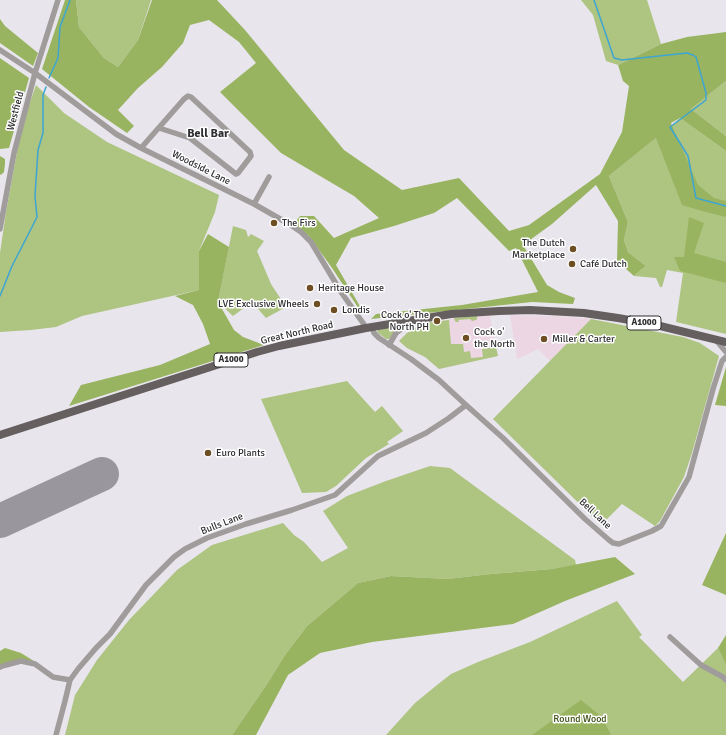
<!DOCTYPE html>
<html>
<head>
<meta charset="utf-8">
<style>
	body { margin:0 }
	canvas { display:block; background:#e8e5ed }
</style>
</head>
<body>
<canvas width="726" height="735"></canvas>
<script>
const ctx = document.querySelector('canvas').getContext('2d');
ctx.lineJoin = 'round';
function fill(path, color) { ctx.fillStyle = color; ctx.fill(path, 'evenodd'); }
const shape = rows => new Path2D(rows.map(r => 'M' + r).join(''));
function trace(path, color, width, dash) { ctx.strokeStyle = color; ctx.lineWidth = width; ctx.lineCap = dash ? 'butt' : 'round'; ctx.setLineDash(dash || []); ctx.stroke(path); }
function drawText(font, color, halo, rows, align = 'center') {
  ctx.font = font + ' Signika,sans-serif'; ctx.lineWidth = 3; ctx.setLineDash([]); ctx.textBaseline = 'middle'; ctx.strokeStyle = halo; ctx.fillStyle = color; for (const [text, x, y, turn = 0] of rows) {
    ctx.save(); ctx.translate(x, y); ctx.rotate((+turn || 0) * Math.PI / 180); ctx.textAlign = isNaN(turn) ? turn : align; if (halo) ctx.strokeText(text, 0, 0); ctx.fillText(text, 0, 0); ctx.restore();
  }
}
const commercial = shape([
	[510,315,558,316,591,319,550,361,538,349,517,359],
	[477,316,490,316,498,356,439,369,425,357,407,348,399,341,407,333,423,323,449,320,454,318]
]);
const green = shape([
	[76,0,151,0,138,40,118,67,104,58,79,27],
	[581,0,647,0,661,44,618,65,606,61,593,15],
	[726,81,726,136,691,109],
	[36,85,64,113,107,142,219,195,215,212,199,251,199,290,82,316,56,327,31,330,0,332,0,253,6,212,19,141,29,105],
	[680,118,726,151,726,334,676,322,683,273,667,270,662,287,660,287,656,278,634,276,637,273,646,266,628,252,624,240,628,222,609,176,672,125],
	[233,226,246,230,248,237,251,234,264,241,257,251,271,284,286,307,266,318,252,302,233,316,218,302],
	[477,316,477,319,476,320,472,321,470,319,458,320,459,322,456,322,455,321,454,318],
	[591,319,683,337,700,343,719,356,692,453,684,477,660,521,655,526,622,504,601,525,493,419],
	[449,320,451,344,463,344,464,352,470,351,471,358,483,357,482,349,496,347,498,356,439,369,425,357,407,348,399,341,407,333,423,323],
	[400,326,389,339,386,339,377,332,378,330],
	[347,381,375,412,382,406,403,431,387,442,389,444,366,458,336,486,326,492,302,493,261,399],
	[430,466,450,468,575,560,576,565,552,569,491,574,447,579,391,576,358,583,307,626,285,655,267,684,232,735,65,735,75,695,97,660,129,620,177,570,212,545,283,523,294,535,304,542,322,562,348,548,323,511,347,496,386,481],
	[617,601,642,635,639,637,683,682,718,648,726,665,726,735,386,735,415,703,437,685,451,674,478,662,530,642]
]);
const forest = shape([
	[65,0,76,0,79,27,104,58,118,67,138,40,152,0,217,0,245,30,344,150,402,190,459,178,509,231,529,225,600,174,622,132,629,86,623,81,618,65,661,44,687,37,726,32,726,81,691,109,726,136,726,151,680,118,671,123,698,185,714,198,726,201,726,217,702,211,682,205,656,138,609,176,628,222,624,240,628,252,646,266,637,273,634,276,617,261,618,221,596,185,552,224,523,245,547,285,559,292,575,298,573,304,532,302,371,319,376,314,462,305,538,292,516,248,509,251,457,198,434,213,394,226,351,238,336,265,361,308,359,309,332,268,309,236,293,225,300,216,314,216,334,238,379,218,354,196,281,153,220,92,256,63,239,42,209,20,190,25,183,43,162,67,138,88,118,110,134,126,127,133,89,107,42,69],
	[0,19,5,26,38,53,33,66,0,43],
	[0,58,29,78,9,148,0,149],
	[0,156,5,159,5,164,4,172,1,175,0,174],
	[689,217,704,223,694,253,726,262,726,283,680,271,674,257,684,257],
	[208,234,229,247,218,302,234,330,243,337,264,345,69,406,81,385,160,365,210,344,203,324,193,305,175,296,199,290,199,251],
	[726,367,726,406,715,405],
	[726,533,726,595,702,585],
	[615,557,635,574,565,601,513,624,372,642,320,653,288,675,256,735,232,735,267,684,285,655,307,626,358,583,391,576,447,579,491,574,552,569],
	[726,635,726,665,718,648],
	[5,648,21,653,42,666,24,663,9,665,0,670,0,651],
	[581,700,602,717,611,735,532,735]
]);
const stream = shape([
	[594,0,614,58,622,60,650,57,687,53,693,55,696,57,706,93,706,100,670,127,688,156,696,198,726,206],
	[49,78,58,58,60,27,70,0],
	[0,296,12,266,32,227,37,217,35,196,38,150,43,133,43,95,46,87]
]);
const runway = shape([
	[0,521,102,474]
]);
const street = shape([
	[0,50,35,73,116,134,141,148,254,204,289,224,301,232,311,242,341,292,363,323,366,328],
	[141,148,184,99,188,96,191,97,250,152,251,156,238,173,236,174,190,138,159,128],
	[254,204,269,177],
	[0,229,14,153,35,73,58,0],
	[372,327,374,333,379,338,411,359,439,380,466,405,503,438,585,519,609,540,613,543,619,544,652,531,661,526,689,477,713,389,722,361,726,357],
	[715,339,726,352],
	[389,345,396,333,412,321],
	[670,637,701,665,723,677,726,680],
	[0,667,6,665,21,661,35,664,53,677,70,680],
	[56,735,65,701,70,680,78,669,96,648,110,634,146,585,174,557,185,549,207,538,246,524,292,510,335,495,378,456,426,433,449,418,466,405]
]);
const primary = shape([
	[0,435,257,352,279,346,366,328,451,314,499,311,530,310,584,313,618,318,652,324,726,342]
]);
const markers = [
	[274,223,4,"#6e4f24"],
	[573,249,4,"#6e4f24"],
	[572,264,4,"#6e4f24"],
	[310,288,4,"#6e4f24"],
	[317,304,4,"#6e4f24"],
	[334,310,4,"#6e4f24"],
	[437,321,4,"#6e4f24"],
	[466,338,4,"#6e4f24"],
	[544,339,4,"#6e4f24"],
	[208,453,4,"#6e4f24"]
];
const shields = [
	[644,323,34],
	[231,360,34]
];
const shieldNames = [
	["A1000",644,323],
	["A1000",231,360]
];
const streetNames = [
	["Westfield",16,111,-75],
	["Woodside Lane",201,168,27],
	["Great North Road",297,333,-13],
	["Bell Lane",595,514,43],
	["Bulls Lane",222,524,-21]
];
const poiNames = [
	["The Firs",282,223],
	["The Dutch",565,243,"right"],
	["Marketplace",565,255,"right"],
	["Café Dutch",580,264],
	["Heritage House",318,288],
	["LVE Exclusive Wheels",309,304,"right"],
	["Londis",342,310],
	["Cock o' The",429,315,"right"],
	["North PH",429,327,"right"],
	["Cock o'",474,332],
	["the North",474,344],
	["Miller & Carter",552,339],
	["Euro Plants",216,453]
];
const parkNames = [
	["Round Wood",580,719]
];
const quarterNames = [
	["Bell Bar",208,134]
];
fill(commercial, '#ecd6e3');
fill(green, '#aec481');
fill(forest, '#99b460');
trace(stream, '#3da5d2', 1.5);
trace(runway, '#99979d', 34);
trace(street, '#a19c9c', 5.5);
trace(primary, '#665f5f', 8);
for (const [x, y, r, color] of markers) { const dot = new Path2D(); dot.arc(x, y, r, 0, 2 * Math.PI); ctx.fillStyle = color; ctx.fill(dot); trace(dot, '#fff', 1.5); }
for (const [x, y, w] of shields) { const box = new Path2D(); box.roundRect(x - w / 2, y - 7, w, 14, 3); ctx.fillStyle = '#fff'; ctx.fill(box); trace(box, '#2e2d30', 1); }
drawText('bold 9px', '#2e2d30', null, shieldNames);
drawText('10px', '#2e2d30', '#fff', streetNames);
drawText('10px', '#2e2d30', '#fff', poiNames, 'left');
drawText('10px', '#3d4e11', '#fff', parkNames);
drawText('bold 12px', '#2e2d30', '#fff', quarterNames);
</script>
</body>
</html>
